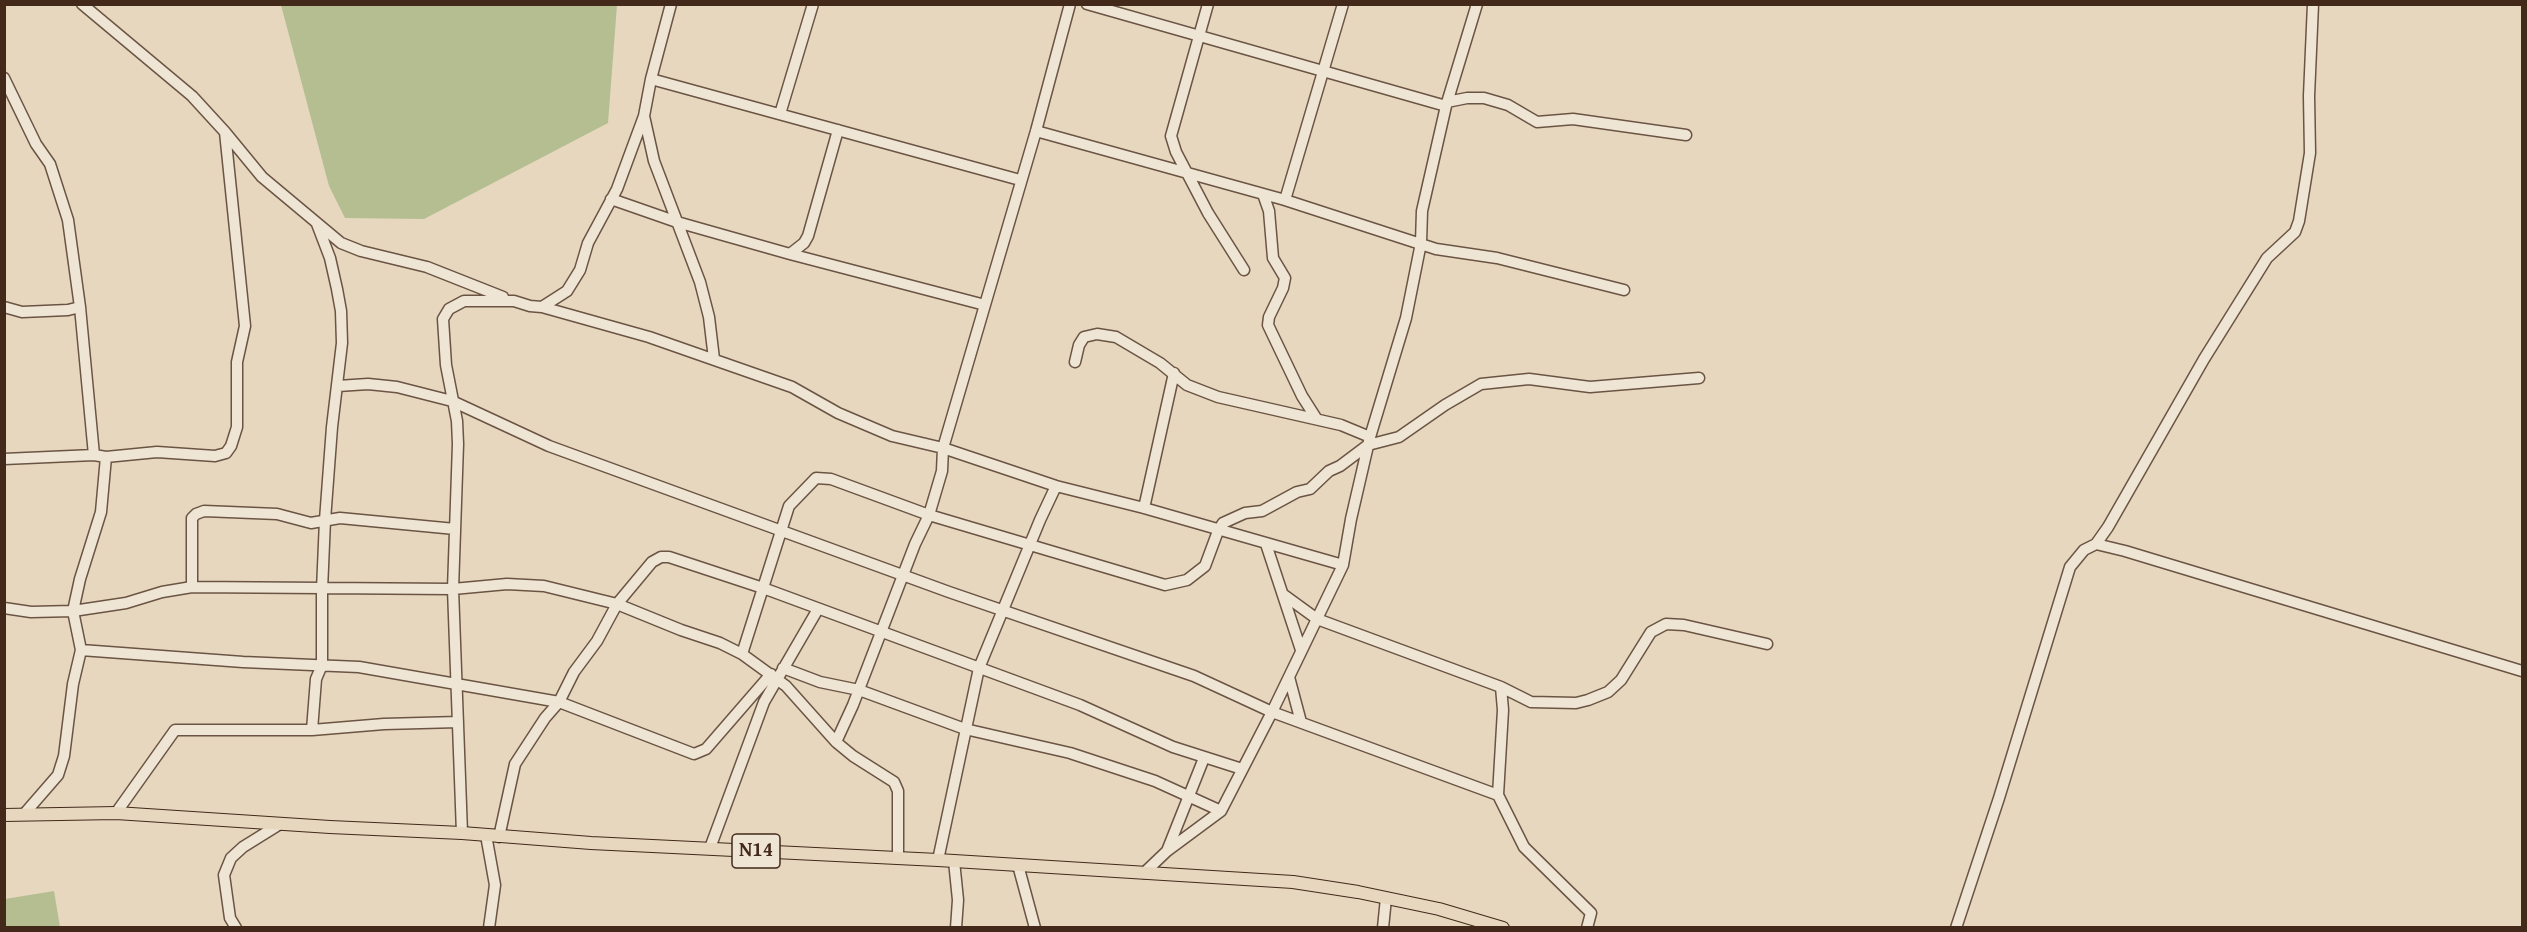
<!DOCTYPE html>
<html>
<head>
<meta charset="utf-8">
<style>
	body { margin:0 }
	#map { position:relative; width:2527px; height:932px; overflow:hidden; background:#e6d7be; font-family:"Gentium Book Plus",serif }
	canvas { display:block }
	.frame { position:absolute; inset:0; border:6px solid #42291a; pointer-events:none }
</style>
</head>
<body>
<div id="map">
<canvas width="2527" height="932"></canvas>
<div class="frame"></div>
</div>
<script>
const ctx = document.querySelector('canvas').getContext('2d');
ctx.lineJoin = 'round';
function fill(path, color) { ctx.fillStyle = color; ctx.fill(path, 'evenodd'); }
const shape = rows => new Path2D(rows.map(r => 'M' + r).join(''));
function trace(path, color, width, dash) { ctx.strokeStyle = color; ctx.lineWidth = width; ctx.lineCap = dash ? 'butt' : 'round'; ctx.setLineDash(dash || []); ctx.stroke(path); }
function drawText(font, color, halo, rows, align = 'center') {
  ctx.font = font + ' "Gentium Book Plus",serif'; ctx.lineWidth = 4.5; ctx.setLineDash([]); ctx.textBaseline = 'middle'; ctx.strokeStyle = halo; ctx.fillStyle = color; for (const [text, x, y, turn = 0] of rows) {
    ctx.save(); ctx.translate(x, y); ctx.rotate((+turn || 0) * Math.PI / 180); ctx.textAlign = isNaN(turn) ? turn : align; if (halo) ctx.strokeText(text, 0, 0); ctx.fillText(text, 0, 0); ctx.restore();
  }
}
const green = shape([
	[281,5,617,5,608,123,424,219,345,218,329,186],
	[54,891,60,927,5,927,5,899]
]);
const minor = shape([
	[82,4,192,96,225,132,262,177,341,243,361,251,427,267,503,297],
	[1087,4,1446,106],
	[1208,4,1171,136,1176,152,1208,213,1244,270],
	[4,78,36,144,50,164,68,220,80,307,94,455],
	[651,79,1020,180],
	[1447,102,1467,98,1484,98,1508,105,1537,122,1573,119,1686,135],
	[780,114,813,4],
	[644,116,654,161,700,282,709,317,714,359],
	[1036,131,1285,200,1436,249,1497,258,1624,290],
	[1263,194,1269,211,1273,258,1285,278,1283,288,1269,317,1268,325,1302,396,1316,418],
	[611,199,677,222,790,254,985,305],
	[1285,200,1343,4],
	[790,254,804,243,808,236,838,130],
	[4,307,22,312,68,310,80,307],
	[542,307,649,337,792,387,838,413,892,436,943,448,1056,486,1144,508,1343,565],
	[1075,362,1079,345,1084,337,1097,334,1116,337,1160,363,1187,385,1218,397,1341,425,1370,437],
	[338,386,368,384,397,387,452,401,549,446,949,592,1194,676,1272,712,1498,795],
	[4,459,94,455,106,457,157,452,215,456,226,453,231,446,237,427,237,362,245,326,225,132],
	[1144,508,1174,373],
	[1266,544,1301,650],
	[2096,544,2108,527,2204,359,2267,258,2295,232,2299,221,2310,153,2309,96,2313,4],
	[192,587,192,518,196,514,204,511,277,514,311,523,340,518,455,529],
	[1284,595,1317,619,1501,687],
	[4,608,31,612,73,611,126,603,162,592,192,587,453,589,507,584,544,586,617,604,681,630,720,643,742,654,786,686,836,742,853,756,894,782,898,791,898,858],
	[81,650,243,662,359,667,559,702,694,754,706,749,771,674],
	[742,654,789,506,816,478,831,479,929,515,1165,585,1187,580,1205,566,1218,531,1223,523,1245,513,1262,511,1297,492,1310,489,1329,471,1340,466,1368,445,1399,437,1445,405,1481,384,1529,379,1590,387,1699,378],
	[783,668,820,682,859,690,965,729,1070,753,1155,781,1221,811],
	[1289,677,1301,722],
	[312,730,316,679,322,665,322,590,325,520,332,427,342,343,341,311,337,289,330,258,317,224],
	[836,742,853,705,915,544,929,515,942,471,943,448,1036,131,1070,4],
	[25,813,58,775,64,756,73,684,81,650,73,611,80,579,101,512,106,457],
	[116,813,175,730,312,730,384,724,458,722],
	[462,833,453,589,458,444,457,421,446,365,443,319,449,309,464,301,514,301,530,306,542,307,567,291,580,270,588,243,617,189,644,116,651,79,671,4],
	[486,835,495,885,489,928],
	[499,837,515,764,545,718,559,702,574,672,597,641,617,604,652,562,661,557,669,557,763,588,1080,705,1173,747,1242,769],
	[710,848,764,702,818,609],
	[1167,851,1204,758],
	[938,860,979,668,1040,520,1056,486],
	[954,861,958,900,956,928],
	[1018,865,1035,928],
	[1144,873,1167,851,1221,811,1272,712,1343,565,1351,519,1370,437,1406,318,1421,243,1422,211,1446,106,1477,4],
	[236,928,230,918,224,875,231,858,243,847,280,824],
	[1383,928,1386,898],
	[1587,928,1591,913,1524,847,1498,795,1503,710,1501,687,1531,702,1576,703,1588,700,1608,692,1621,680,1651,632,1666,624,1684,625,1767,644],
	[1956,928,1999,798,2070,567,2084,550,2096,544,2125,551,2522,671]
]);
const major = shape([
	[4,815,116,813,330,827,462,833,591,843,938,860,1293,882,1358,892,1439,909,1503,928]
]);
const shields = [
	[756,851,48]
];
const shieldNames = [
	["N14",756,851]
];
fill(green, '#b4be91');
trace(minor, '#6b5443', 13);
trace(major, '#42291a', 14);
trace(minor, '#efe5d5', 10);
trace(major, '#e6d7be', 12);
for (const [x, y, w] of shields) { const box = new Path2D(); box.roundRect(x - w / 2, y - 17, w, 34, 4.5); ctx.fillStyle = '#efe5d5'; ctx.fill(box); trace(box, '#42291a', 1.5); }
drawText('bold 20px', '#42291a', null, shieldNames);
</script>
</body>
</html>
